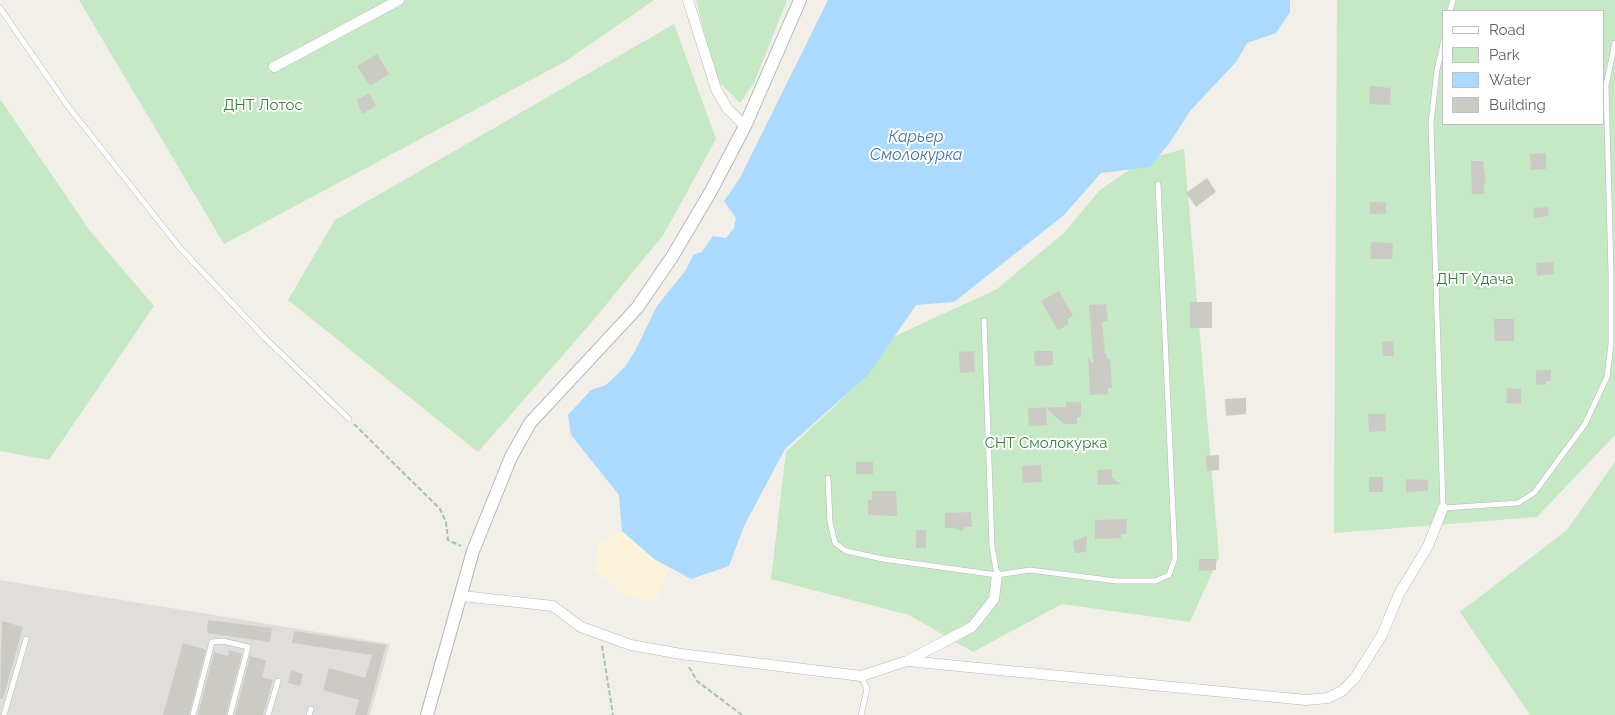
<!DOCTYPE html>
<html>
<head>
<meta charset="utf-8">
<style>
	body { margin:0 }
	#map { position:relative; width:1615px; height:715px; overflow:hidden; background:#f1efe8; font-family:Raleway,sans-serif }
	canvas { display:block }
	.legend { position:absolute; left:1442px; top:10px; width:162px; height:115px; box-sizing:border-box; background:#fff; border:1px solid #bfc1c3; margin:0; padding:6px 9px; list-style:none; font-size:15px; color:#5f6368 }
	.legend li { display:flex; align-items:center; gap:10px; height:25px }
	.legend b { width:25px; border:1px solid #bfc1c3 }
</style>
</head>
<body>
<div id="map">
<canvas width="1615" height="715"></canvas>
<ul class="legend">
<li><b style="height:6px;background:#fff"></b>Road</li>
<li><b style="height:14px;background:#c5e8c5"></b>Park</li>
<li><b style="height:14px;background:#aadaff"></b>Water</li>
<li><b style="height:14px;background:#cccac5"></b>Building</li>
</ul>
</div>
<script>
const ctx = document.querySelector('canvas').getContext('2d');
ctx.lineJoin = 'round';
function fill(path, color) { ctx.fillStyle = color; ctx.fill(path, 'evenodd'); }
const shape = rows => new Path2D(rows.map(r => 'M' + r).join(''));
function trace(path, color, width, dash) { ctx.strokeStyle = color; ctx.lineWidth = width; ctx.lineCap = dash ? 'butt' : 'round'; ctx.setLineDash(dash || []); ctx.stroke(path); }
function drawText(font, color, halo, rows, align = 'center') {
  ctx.font = font + ' Raleway,sans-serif'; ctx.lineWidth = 4; ctx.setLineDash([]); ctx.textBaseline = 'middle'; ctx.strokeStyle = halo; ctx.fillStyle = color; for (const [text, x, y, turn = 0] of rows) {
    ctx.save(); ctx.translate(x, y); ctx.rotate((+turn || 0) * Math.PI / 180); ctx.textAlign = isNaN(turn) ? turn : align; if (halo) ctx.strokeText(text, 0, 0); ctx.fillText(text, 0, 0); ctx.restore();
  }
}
const industrial = shape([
	[0,580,390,644,370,715,0,715]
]);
const green = shape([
	[79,0,654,0,566,61,224,244],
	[696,0,787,0,754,83,740,103,716,79],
	[1337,0,1615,0,1615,435,1537,517,1334,533],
	[1444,11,1604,11,1604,124,1444,124],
	[674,24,716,139,664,234,591,323,478,452,288,300,335,220],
	[0,99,90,231,154,306,49,460,0,451],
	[1184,149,1219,557,1190,622,1062,604,973,652,909,615,771,579,786,452,858,384,893,337,997,289,1064,233,1100,190,1144,160],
	[1615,462,1615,715,1530,715,1460,612,1567,530]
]);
const sand = shape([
	[622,531,654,559,669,567,656,601,628,597,594,570,599,542]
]);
const water = shape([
	[828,0,1290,0,1290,12,1276,33,1247,43,1236,62,1190,111,1171,141,1150,167,1101,173,1064,215,954,302,916,305,868,375,785,449,744,526,729,566,691,579,654,559,622,531,619,495,571,435,568,415,591,390,606,385,625,367,636,349,657,306,686,270,693,255,702,252,713,236,726,238,734,228,736,218,724,201,740,178]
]);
const building = shape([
	[377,54,389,74,370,86,357,66],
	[1370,86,1391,88,1390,105,1369,104],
	[369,93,376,106,362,114,357,100],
	[1546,153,1546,169,1531,170,1530,154],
	[1471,161,1483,161,1486,184,1484,184,1484,194,1472,194],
	[1207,178,1216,192,1196,207,1186,193],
	[1370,202,1386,202,1386,214,1370,214],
	[1548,207,1549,216,1534,218,1533,208],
	[1371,242,1393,243,1392,259,1370,259],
	[1553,262,1554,274,1537,276,1536,263],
	[1489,277,1489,288,1477,289,1476,278],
	[1059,291,1073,316,1067,319,1069,324,1058,330,1041,301],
	[1190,302,1212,302,1212,328,1190,328],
	[1106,304,1108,321,1102,322,1105,354,1107,354,1107,359,1110,359,1112,388,1108,388,1108,394,1090,395,1088,357,1093,364,1093,360,1089,305],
	[1494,319,1514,319,1514,341,1495,341],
	[1393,341,1394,356,1383,356,1382,342],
	[974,351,975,372,960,373,959,352],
	[1034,351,1053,351,1053,365,1035,366],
	[1536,370,1551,370,1551,381,1546,381,1546,384,1536,385],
	[1507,388,1521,389,1521,404,1506,403],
	[1246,398,1246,414,1226,416,1225,399],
	[1066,402,1081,402,1081,417,1077,417,1077,424,1064,424,1046,408,1047,425,1029,426,1028,408,1066,407],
	[1368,414,1385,414,1386,431,1369,432],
	[1219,455,1219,470,1207,471,1206,456],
	[856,462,873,462,873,474,856,474],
	[1041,465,1042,482,1023,483,1022,466],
	[1112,469,1112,478,1121,484,1098,485,1097,470],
	[1369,477,1383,477,1383,492,1369,492],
	[1406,479,1428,480,1428,491,1406,492],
	[872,491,896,491,897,516,868,515,868,500,872,500],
	[971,512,972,527,966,527,961,531,955,528,945,528,945,513],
	[1127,519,1126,534,1121,534,1121,538,1095,539,1095,520],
	[916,530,926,530,926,548,916,548],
	[1087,536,1086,552,1075,553,1073,541],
	[1199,559,1216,559,1216,570,1199,571],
	[208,620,272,628,270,642,207,633],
	[2,621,23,627,3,699,0,699],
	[294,631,386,645,367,715,355,715,359,700,323,690,329,668,365,678,372,655,292,643],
	[183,643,206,650,189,715,163,715],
	[229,650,242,654,226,715,198,715,214,652,228,656],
	[250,656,266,660,262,677,273,680,263,715,235,715],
	[291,670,303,674,300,686,288,683]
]);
const path = shape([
	[354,424,440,509,446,522,448,540,461,546],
	[602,646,613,715],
	[689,667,697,681,742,715]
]);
const service = shape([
	[0,8,67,105,180,248,266,339,349,419],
	[1450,11,1453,0],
	[1444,40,1437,70,1431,123,1443,508,1518,503,1534,493,1585,424,1607,377,1611,344,1611,272,1606,85,1615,43],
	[984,321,992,546,997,575],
	[828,478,830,522,835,543,846,551,883,559,997,575,1030,570,1116,581,1155,581,1169,575,1175,558,1158,184],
	[861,676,867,689,861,715],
	[4,715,26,639],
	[193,715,212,642,223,641,248,647,230,715],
	[268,715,278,681],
	[309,715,311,709]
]);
const minor = shape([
	[688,0,716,89,727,108,745,126],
	[274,67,399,0],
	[462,596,553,606,581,627,631,645,681,654,861,676,907,661,972,627,994,599,997,575],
	[907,661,1306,700,1328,698,1342,691,1355,678,1382,635,1399,594,1428,546,1443,508]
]);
const tertiary = shape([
	[427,715,473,551,511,457,530,423,637,308,672,257,711,191,745,126,800,0]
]);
const parkNames = [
	["ДНТ Лотос",263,105],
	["ДНТ Удача",1475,279],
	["СНТ Смолокурка",1046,443]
];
const waterNames = [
	["Карьер",916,137],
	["Смолокурка",916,155]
];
fill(industrial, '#e0deda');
fill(green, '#c5e8c5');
fill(sand, '#fbf3d9');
fill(water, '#aadaff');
fill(building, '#cccac5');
trace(service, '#b5b8bc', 6);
trace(minor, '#b5b8bc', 11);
trace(tertiary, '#b5b8bc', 14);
trace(path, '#9cc7a9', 2, [5, 2.5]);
trace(service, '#fff', 5);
trace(minor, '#fff', 10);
trace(tertiary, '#fff', 12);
drawText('15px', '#348238', '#fff', parkNames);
drawText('italic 16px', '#4174aa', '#fff', waterNames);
</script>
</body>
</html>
